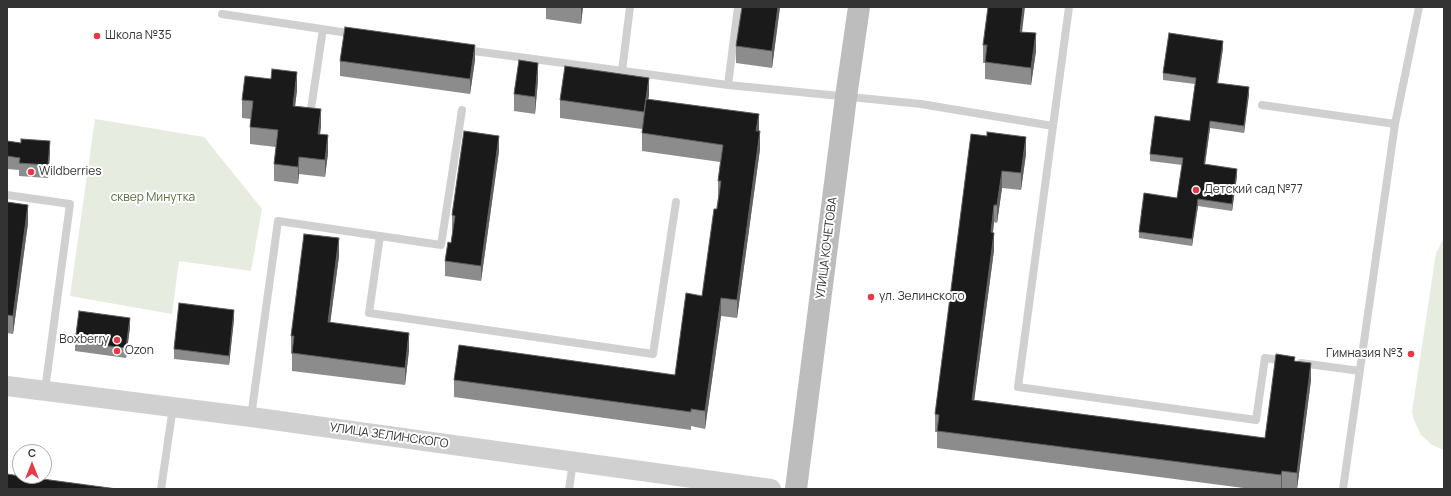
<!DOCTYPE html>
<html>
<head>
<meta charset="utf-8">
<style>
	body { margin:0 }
	#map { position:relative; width:1451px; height:496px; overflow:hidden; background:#fff; font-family:Manrope,sans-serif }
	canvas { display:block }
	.frame { position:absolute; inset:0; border:8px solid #333; pointer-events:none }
	.north { position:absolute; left:12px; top:444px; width:40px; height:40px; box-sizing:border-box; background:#fff; border:1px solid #adadad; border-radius:50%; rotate:0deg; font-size:11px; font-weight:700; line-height:16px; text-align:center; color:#333 }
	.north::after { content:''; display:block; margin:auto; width:14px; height:18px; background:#e63946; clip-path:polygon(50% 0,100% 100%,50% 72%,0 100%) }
</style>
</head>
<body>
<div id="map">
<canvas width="1451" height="496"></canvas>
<div class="frame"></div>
<div class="north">С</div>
</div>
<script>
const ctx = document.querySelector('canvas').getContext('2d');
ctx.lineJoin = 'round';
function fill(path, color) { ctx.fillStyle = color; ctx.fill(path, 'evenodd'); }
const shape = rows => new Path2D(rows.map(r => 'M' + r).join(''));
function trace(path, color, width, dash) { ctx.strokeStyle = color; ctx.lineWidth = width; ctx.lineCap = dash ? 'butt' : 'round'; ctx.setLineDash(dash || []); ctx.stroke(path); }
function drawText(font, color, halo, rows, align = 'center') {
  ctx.font = font + ' Manrope,sans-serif'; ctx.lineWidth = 4; ctx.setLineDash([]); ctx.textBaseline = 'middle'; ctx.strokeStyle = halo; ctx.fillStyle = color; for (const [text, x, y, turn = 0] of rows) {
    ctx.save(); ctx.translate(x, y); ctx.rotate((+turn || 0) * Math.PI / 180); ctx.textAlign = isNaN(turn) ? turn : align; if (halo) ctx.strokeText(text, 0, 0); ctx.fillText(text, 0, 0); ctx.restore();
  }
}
const green = shape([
	[95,119,204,137,262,209,251,271,179,261,172,314,70,296],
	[1444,238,1444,450,1432,445,1421,435,1414,420,1412,412,1436,253]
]);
const service = shape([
	[222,14,355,34],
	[466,50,728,85,921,104,1053,126,1018,387,1256,420,1265,358,1286,361],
	[622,71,630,7],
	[728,85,738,7],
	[1262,105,1395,124],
	[311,109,323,29],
	[1053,126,1069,7],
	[7,195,70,204,45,390],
	[380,236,441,245,462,110],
	[1301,363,1360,371],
	[251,417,278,221,380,236,369,313,653,354,676,202],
	[161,489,173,407],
	[569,489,573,462],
	[1343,489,1395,124,1419,7]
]);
const tertiary = shape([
	[7,386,251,417,771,489]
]);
const secondary = shape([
	[796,489,846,97,859,7]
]);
const wall = shape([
	[546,7,583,7,581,24,546,19],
	[780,7,772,68,736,63,736,46],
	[1022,32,1036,51,1031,85,985,79,985,63,983,63,983,45],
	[1223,48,1218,83,1249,94,1244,133,1210,128,1205,165,1237,176,1232,211,1198,206,1192,246,1139,238,1139,232,1177,198,1182,165,1150,161,1150,154,1190,121,1195,84,1163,80,1163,73],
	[475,60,470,94,340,76,340,61],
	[538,80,535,114,514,111,514,94],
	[297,90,295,106,321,126,320,134,328,153,325,177,299,174,298,184,274,181,274,164,276,147,250,144,250,127,251,119,242,118,242,100],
	[649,95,648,99,759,131,760,149,737,318,721,316,705,429,691,426,691,430,454,397,454,380,675,375,702,296,718,198,718,181,720,162,642,151,642,129,560,118,560,100],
	[971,134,1026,154,1021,190,1002,188,997,223,994,222,993,232,994,250,974,400,1265,438,1295,361,1311,380,1297,489,1251,489,937,448,937,432,935,432,935,414],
	[7,141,21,143,50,154,48,178,19,176,19,170,7,169],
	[499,151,481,281,445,276,445,261,451,243,453,230,452,230,452,215],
	[7,202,28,223,13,334,7,333],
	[339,256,330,322,409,350,405,385,292,371,292,354,291,354,291,336],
	[234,319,229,365,174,359,174,349],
	[130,327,126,358,75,351,75,342]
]);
const shadedWall = shape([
	[581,7,583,7,581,24],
	[778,7,780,7,772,68,772,51],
	[1023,7,1025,7,1020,49,1020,32],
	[1036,33,1036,51,1031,85,1031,68],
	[1223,41,1223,48,1217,89,1217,83],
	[475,45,475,60,470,94,470,79],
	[538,63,538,80,535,114,535,97],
	[297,72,297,90,293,123,293,106],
	[649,78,649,95,644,129,644,112],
	[1249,87,1249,94,1244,133,1244,126],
	[321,109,321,126,318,151,318,134],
	[759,114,759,132,756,131],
	[1210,121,1210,128,1204,171,1204,164],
	[760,131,760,149,737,318,737,300],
	[328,135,328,153,325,177,325,160],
	[499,136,499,151,481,281,481,266],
	[1026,137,1026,154,1021,190,1021,173],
	[50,141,50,154,48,178,48,165],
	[299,157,299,174,298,184,298,167],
	[1237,169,1237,176,1232,211,1232,204],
	[1002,171,1002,188,997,223,997,205],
	[1198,199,1198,206,1192,246,1192,239],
	[28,205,28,223,13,334,13,316],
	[994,205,994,222,991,249,991,232],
	[994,233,994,250,972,417,972,400],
	[339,238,339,256,328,340,328,322],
	[721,298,721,316,705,429,705,411],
	[234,310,234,319,229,365,229,356],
	[130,318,130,327,126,358,126,348],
	[409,333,409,350,405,385,405,368],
	[1311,363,1311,380,1297,489,1297,473],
	[1282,471,1282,489,1281,489,1281,475]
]);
const building = shape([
	[742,7,778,7,772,51,736,46,742,7],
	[988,7,1023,7,1020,32,1036,33,1031,68,985,62,987,45,983,45,988,7],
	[345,27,475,45,470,79,340,61,345,27],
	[1169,33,1223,41,1217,83,1249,87,1244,126,1210,121,1204,164,1237,169,1232,204,1198,199,1192,239,1139,232,1144,193,1177,198,1183,158,1150,154,1155,116,1190,121,1196,78,1163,73,1169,33],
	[519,60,538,63,535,97,514,94,519,60],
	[565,66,649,78,644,112,560,100,565,66],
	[272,69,297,72,293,106,321,109,318,134,328,135,325,160,299,157,298,167,274,164,278,130,250,127,253,101,242,100,245,76,271,79,272,69],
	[646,99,759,114,756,131,760,131,737,300,721,298,705,411,691,409,691,412,454,380,459,345,675,375,686,293,702,296,714,209,717,209,721,181,718,181,723,145,642,133,646,99],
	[464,131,499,136,481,266,445,261,448,242,451,243,455,216,452,215,464,131],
	[987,132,1026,137,1021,173,1002,171,997,205,994,205,991,232,994,233,972,400,1265,438,1276,354,1295,357,1294,361,1311,363,1297,473,1282,471,1281,475,937,431,939,415,935,414,971,134,987,136,987,132],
	[21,139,50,141,48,165,19,163,20,158,7,156,7,141,21,143,21,139],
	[7,202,28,205,13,316,7,315,7,202],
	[304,234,339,238,328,322,409,333,405,368,292,353,294,336,291,336,304,234],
	[179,303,234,310,229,356,174,349,179,303],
	[79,311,130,318,126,348,75,342,79,311],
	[7,474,20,476,117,489,7,489,7,474]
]);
const markers = [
	[97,36,4,"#e63946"],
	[31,172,4,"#e63946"],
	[1196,190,4,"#e63946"],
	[871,297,4,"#e63946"],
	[117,340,4,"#e63946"],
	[117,351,4,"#e63946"],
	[1411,354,4,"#e63946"]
];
const poiNames = [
	["Школа №35",105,36],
	["Wildberries",39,172],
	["Детский сад №77",1204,190],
	["ул. Зелинского",879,297],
	["Boxberry",109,340,"right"],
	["Ozon",125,351],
	["Гимназия №3",1403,354,"right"]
];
const parkNames = [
	["сквер Минутка",153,198]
];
const streetNames = [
	["УЛИЦА КОЧЕТОВА",827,248,-83],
	["УЛИЦА ЗЕЛИНСКОГО",389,436,8]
];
fill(green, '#e6ecdf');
trace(service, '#d0d0d0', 8);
trace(tertiary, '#d0d0d0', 20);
trace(secondary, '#bdbdbd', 22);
fill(wall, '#8c8c8c');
fill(shadedWall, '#5f5f5f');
fill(building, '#1a1a1a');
trace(building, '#5f5f5f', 1);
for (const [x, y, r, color] of markers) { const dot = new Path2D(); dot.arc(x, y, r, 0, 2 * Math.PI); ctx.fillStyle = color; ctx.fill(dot); trace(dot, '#fff', 1.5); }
drawText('12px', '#333', '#fff', poiNames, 'left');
drawText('12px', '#56703f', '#fff', parkNames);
drawText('12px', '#333', '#fff', streetNames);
</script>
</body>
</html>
